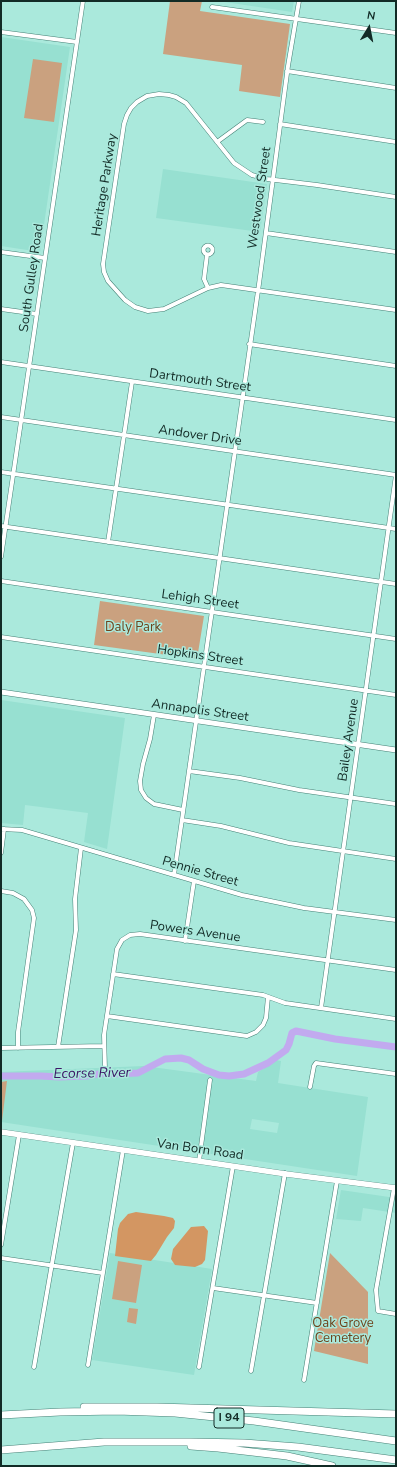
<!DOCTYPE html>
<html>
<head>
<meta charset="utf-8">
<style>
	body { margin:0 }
	#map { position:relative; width:397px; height:1467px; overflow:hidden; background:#aae9dc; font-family:"Nunito Sans",sans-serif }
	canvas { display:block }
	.frame { position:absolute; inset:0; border:2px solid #122b26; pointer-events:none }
	.north { position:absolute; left:349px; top:8px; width:40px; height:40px; -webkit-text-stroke:3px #aae9dc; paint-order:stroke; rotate:10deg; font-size:11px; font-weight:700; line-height:16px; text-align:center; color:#122b26 }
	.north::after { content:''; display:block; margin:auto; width:14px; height:18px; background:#122b26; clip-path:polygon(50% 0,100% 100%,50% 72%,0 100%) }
</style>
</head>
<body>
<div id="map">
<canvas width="397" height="1467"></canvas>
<div class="frame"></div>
<div class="north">N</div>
</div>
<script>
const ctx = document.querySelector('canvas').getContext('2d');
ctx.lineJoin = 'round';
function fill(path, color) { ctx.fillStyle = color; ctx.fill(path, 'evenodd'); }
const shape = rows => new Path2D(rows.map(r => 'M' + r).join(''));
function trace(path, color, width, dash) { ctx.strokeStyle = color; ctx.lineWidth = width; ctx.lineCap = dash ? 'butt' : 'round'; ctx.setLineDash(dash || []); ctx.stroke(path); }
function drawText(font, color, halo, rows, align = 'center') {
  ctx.font = font + ' "Nunito Sans",sans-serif'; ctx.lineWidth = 3; ctx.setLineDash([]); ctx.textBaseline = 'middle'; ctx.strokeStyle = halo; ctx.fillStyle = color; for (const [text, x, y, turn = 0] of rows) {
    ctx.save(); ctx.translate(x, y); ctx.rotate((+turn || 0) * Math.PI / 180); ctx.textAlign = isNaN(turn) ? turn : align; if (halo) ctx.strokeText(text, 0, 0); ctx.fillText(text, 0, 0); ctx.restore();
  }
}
const built = shape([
	[218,1,294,1,292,12],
	[1,37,70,47,40,252,1,246],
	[163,169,267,184,260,232,156,218],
	[1,700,125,718,107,849,84,842,88,813,25,805,23,825,1,823],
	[276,1060,281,1061,278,1083,368,1097,357,1176,1,1122,1,1072,144,1066,256,1081,258,1072],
	[252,1119,279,1123,277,1133,250,1129],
	[341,1190,396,1198,396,1213,363,1208,361,1221,336,1219],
	[110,1253,212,1269,194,1375,92,1360]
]);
const green = shape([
	[170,1,202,1,200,11,290,24,280,97,239,91,242,65,163,54],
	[33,59,62,63,54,122,24,118],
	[100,601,204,616,197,659,94,645],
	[7,1081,2,1121,1,1121,1,1082],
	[330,1253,368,1292,368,1364,314,1351],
	[118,1261,142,1265,136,1303,112,1299],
	[129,1308,138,1309,136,1324,127,1322]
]);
const forest = shape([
	[136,1212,164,1216,173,1218,175,1221,174,1228,167,1237,156,1255,151,1261,115,1256,118,1229,120,1223,128,1214],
	[204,1226,208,1231,205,1260,202,1264,195,1267,175,1265,171,1259,173,1249,191,1227]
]);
const river = shape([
	[1,1076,41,1076,59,1077,86,1076,105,1073,113,1074,138,1073,165,1059,181,1058,189,1060,203,1069,219,1075,229,1076,244,1074,268,1063,286,1050,289,1044,292,1033,296,1031,335,1039,396,1047]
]);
const minor = shape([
	[212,7,396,33],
	[1,32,77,42],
	[287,71,396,88],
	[280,124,396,142],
	[217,142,247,120,263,122],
	[396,197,317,185,267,179,252,175,234,163,186,103,176,97,169,95,159,94,147,96,137,102,131,108,127,115,124,124,103,264,104,272,108,281,125,300,135,307,148,311,164,309,208,288,221,285,396,310],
	[266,233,396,252],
	'203.5 250a4.5 4.5 0 1 1 9 0a4.5 4.5 0 1 1-9 0Z',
	[1,252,45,258],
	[207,255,204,279,208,288],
	[1,309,37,314],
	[249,344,396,366],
	[1,362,396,420],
	[1,417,396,475],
	[1,472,396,529],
	[1,526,396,584],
	[108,542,132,382],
	[1,557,83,1],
	[1,581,396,639],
	[1,637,396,695],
	[154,715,150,739,143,764,140,781,141,790,146,798,154,804,183,810],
	[189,771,240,778,299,790,396,804],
	[182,820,221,826,289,843,396,859],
	[1,829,22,830,242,895,304,908,396,920],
	[1,853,4,829],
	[174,875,259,284,288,66,299,1],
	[1,891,13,893,24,899,32,910,34,918,18,1032,18,1048],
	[185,941,194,881],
	[113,974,263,995,285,1003,396,1019],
	[321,1008,396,475],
	[107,1016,247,1036,256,1032,263,1025,266,1018,268,997],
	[58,1047,76,930,75,899,81,848],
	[1,1048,103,1046],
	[105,1069,104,1035,117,949,122,940,130,935,140,934,396,970],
	[310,1087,314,1066,316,1063,396,1074],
	[199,1161,210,1080],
	[394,1188,376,1290,378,1311,396,1314],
	[1,1245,19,1135],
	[1,1258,103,1273],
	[213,1288,317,1303],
	[88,1365,123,1150],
	[34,1367,73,1143],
	[199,1367,233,1166],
	[251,1371,285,1173],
	[304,1380,337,1181]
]);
const tertiary = shape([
	[1,692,396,750]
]);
const secondary = shape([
	[1,1132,286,1174,396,1188]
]);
const motorway = shape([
	[84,1407,157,1407,396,1414],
	[1,1415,60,1412,117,1411,175,1413,254,1421,396,1441],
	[191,1446,218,1448,287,1456,332,1466],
	[1,1450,104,1442,190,1442,244,1443,298,1447,396,1460]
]);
const shields = [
	[229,1418,30]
];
const shieldNames = [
	["I 94",229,1418]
];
const streetNames = [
	["Heritage Parkway",105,185,-81],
	["Westwood Street",260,198,-82],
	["South Gulley Road",32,278,-82],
	["Dartmouth Street",200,381,8],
	["Andover Drive",200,436,8],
	["Lehigh Street",200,600,8],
	["Hopkins Street",200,656,8],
	["Annapolis Street",200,711,8],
	["Bailey Avenue",349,740,-82],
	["Pennie Street",200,872,16],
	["Powers Avenue",195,932,8],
	["Van Born Road",200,1150,8]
];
const parkNames = [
	["Daly Park",133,628],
	["Oak Grove",343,1324],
	["Cemetery",343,1339]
];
const waterNames = [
	["Ecorse River",92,1074,-1]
];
fill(built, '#97e0d1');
fill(green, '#caa17f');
fill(forest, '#d39662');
trace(river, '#c2aaef', 7);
trace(minor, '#458176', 5);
trace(tertiary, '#458176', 6);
trace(secondary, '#458176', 6);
trace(motorway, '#458176', 8);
trace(minor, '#fff', 4);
trace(tertiary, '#fff', 5);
trace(secondary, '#fff', 5.5);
trace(motorway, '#fff', 7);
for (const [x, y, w] of shields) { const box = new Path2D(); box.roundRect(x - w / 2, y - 10, w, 20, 3); ctx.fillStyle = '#aae9dc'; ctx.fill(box); trace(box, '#122b26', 1); }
drawText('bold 12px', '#122b26', null, shieldNames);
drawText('13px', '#122b26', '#aae9dc', streetNames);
drawText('13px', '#6e441d', '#aae9dc', parkNames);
drawText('italic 14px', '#3c1666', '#aae9dc', waterNames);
</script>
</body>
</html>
